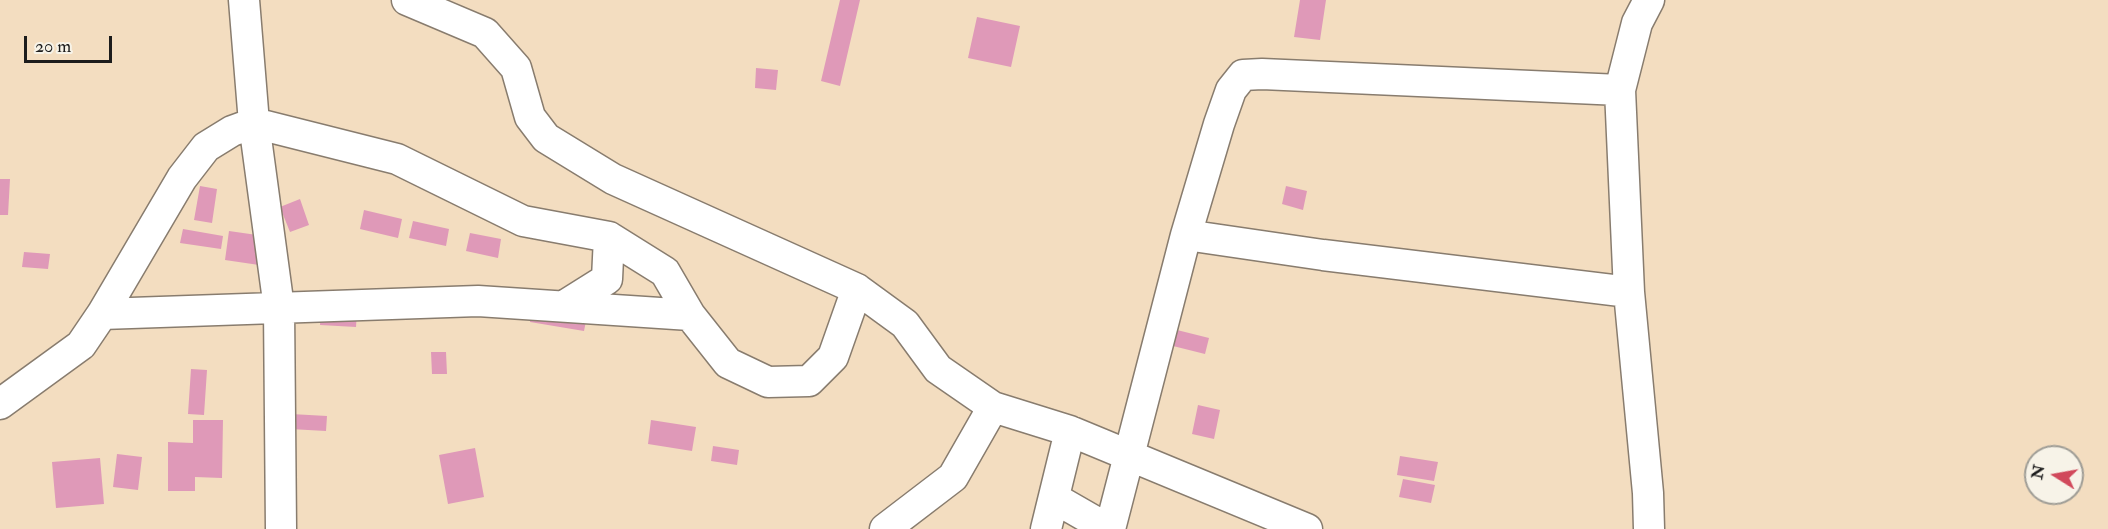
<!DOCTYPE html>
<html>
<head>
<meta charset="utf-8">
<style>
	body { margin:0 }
	#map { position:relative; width:2108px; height:529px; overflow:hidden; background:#f3ddc0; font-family:"IM FELL Double Pica",serif }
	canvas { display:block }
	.north { position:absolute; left:2024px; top:445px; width:60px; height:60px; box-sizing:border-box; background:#f7f3e8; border:2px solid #9f9d96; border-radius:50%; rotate:281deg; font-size:16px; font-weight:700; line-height:24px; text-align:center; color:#1c1c1c }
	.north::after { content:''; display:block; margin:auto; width:21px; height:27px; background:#d1495b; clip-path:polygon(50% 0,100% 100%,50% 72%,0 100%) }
	.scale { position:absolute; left:24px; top:36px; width:88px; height:27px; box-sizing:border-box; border:3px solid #1c1c1c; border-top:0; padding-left:8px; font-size:18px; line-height:21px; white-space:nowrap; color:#1c1c1c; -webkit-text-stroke:4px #f7f3e8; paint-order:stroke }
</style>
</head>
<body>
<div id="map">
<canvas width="2108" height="529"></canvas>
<div class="north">N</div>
<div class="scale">20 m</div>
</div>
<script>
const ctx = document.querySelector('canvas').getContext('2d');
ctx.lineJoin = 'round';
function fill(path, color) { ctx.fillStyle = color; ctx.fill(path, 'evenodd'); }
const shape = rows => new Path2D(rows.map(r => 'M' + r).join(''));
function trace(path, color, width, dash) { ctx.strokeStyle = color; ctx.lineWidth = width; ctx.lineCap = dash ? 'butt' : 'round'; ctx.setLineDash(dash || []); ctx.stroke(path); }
const building = shape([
	[840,0,860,0,840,86,821,81],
	[1300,0,1326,0,1320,40,1294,37],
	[977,17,1020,26,1011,67,968,58],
	[756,68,778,70,776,90,755,88],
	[0,179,10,179,8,215,0,215],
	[200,186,217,189,212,223,194,220],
	[1286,186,1307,191,1303,210,1282,204],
	[300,199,309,225,290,232,280,207],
	[364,210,402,219,398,238,360,229],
	[413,221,449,229,446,246,409,238],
	[183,229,223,236,221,249,180,243],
	[229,231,264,236,259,265,225,260],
	[470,233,501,239,498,258,466,251],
	[24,252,50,254,48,269,22,267],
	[321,310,357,311,356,327,320,325],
	[531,310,587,316,584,331,530,322],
	[1177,330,1209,338,1205,354,1173,346],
	[431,352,446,352,447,374,432,374],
	[191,369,207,370,204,415,188,414],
	[1198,405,1220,410,1214,439,1192,434],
	[291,414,327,416,326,431,290,429],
	[193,420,223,420,222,478,195,477,195,491,168,491,168,442,193,443],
	[651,420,696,427,692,451,648,444],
	[713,446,739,450,737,465,711,461],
	[475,448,484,497,448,504,439,455],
	[117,454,142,457,138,490,113,487],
	[1400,456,1438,462,1434,481,1397,475],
	[100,458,104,504,56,508,52,462],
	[1403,479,1435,485,1431,503,1399,497]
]);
const street = shape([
	[244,0,254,123,279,308,281,529],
	[407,0,485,33,516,68,530,117,546,138,613,179,857,289,905,324,938,369,993,407,1070,431,1307,529],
	[1186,235,1219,124,1231,90,1243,75,1262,74,1620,90],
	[1629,292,1648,493,1649,529],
	[564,306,607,279,609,237],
	[102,314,478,301,690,315],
	[0,404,81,345,102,314,182,178,206,147,232,131,254,123,397,159,523,221,609,237,665,272,690,315,728,363,768,382,809,381,833,357,857,289],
	[1054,498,1108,529],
	[885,529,953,477,993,407],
	[1046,529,1070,431],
	[1110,529,1186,235,1323,255,1629,292,1620,90,1637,23,1649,0]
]);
fill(building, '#df99b8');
trace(street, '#887c6e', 33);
trace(street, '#fff', 30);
</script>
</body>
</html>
